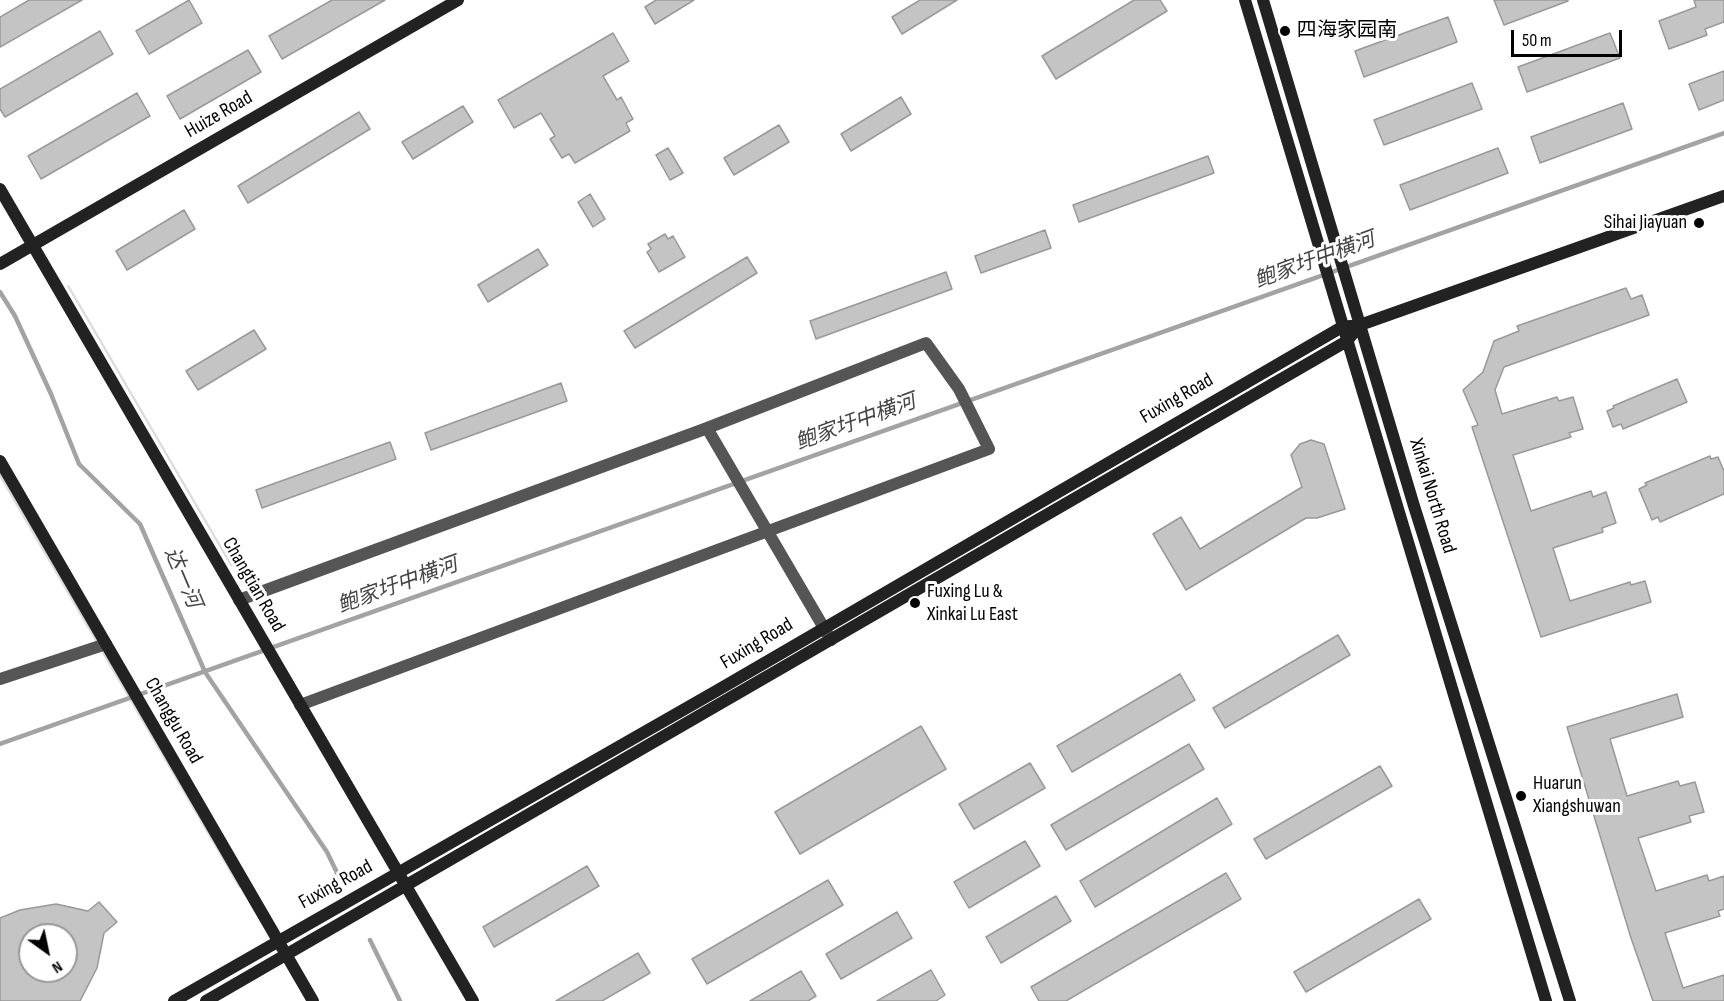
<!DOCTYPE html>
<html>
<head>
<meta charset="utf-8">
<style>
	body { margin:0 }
	#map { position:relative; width:1724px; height:1001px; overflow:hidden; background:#fff; font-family:"Sofia Sans Condensed",sans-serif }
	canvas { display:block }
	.north { position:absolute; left:18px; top:923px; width:60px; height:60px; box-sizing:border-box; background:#fff; border:2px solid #999; border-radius:50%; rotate:147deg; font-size:16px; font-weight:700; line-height:24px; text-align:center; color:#000 }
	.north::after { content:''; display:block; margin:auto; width:21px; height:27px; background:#000; clip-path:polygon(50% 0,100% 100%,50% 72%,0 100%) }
	.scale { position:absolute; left:1511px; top:30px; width:111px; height:27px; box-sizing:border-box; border:3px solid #000; border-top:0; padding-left:8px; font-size:18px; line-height:21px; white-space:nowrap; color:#000; -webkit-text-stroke:4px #fff; paint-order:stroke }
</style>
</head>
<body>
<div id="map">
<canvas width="1724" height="1001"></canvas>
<div class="north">N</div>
<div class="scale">50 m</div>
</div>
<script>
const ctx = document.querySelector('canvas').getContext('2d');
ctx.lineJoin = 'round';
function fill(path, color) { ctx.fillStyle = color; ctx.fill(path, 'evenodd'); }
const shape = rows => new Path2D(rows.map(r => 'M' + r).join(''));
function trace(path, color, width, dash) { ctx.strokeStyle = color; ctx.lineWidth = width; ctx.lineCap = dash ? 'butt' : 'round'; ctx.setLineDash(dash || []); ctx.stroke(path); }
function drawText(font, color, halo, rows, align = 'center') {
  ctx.font = font + ' "Sofia Sans Condensed","Noto Sans SC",sans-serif'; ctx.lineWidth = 6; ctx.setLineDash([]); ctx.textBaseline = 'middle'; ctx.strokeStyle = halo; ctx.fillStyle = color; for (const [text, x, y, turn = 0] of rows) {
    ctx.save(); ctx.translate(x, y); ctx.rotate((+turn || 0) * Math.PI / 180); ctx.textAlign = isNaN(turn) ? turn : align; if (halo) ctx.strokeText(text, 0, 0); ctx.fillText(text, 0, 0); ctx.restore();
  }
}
const green = shape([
	[69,285,233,566,231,567,67,286],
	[0,473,190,799,241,887,239,888,0,478]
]);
const stream = shape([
	[0,292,15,316,51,394,79,464,140,524,205,672,327,852,339,877],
	[0,744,1724,133],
	[370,940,400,1001]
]);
const building = shape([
	[29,0,82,0,0,47,0,17,29,0],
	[189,0,202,23,149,54,136,31,189,0],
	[332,0,385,0,282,59,269,36,332,0],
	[656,0,694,0,655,24,645,7,656,0],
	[920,0,957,0,902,34,892,17,920,0],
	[1134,0,1160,0,1167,11,1056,79,1042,56,1134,0],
	[1494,0,1568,0,1568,1,1504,25,1494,0],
	[1694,0,1724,0,1724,22,1705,29,1707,35,1669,49,1659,21,1696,7,1694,0],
	[1448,17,1457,42,1364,77,1355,51,1448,17],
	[100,31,113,54,5,117,0,109,0,89,100,31],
	[613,33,629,61,603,76,617,100,621,97,633,119,626,123,630,131,575,163,569,154,562,158,550,139,555,136,541,113,514,128,498,100,613,33],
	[1610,33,1620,58,1527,92,1518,67,1610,33],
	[248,50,261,72,180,119,167,96,248,50],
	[1724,71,1724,100,1699,110,1689,84,1724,71],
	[1472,83,1482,109,1384,145,1374,120,1472,83],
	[137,93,150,116,41,179,28,156,137,93],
	[901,97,911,114,851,151,841,134,901,97],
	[1623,103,1632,129,1540,163,1531,137,1623,103],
	[463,106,473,122,413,159,402,142,463,106],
	[359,112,370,129,248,203,238,186,359,112],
	[779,125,789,142,734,175,724,158,779,125],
	[668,148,683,173,670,180,656,155,668,148],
	[1498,148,1508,173,1410,210,1400,185,1498,148],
	[1208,156,1214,173,1079,222,1073,205,1208,156],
	[590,194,605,219,593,227,578,202,590,194],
	[184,210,195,229,127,270,116,251,184,210],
	[1045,230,1051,248,981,273,975,256,1045,230],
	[665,234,668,239,673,236,685,257,659,272,647,252,651,249,648,244,665,234],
	[538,249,548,265,488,302,478,285,538,249],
	[747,257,757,273,635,348,624,331,747,257],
	[946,272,952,289,816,339,810,321,946,272],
	[1626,288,1631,299,1642,295,1649,315,1504,367,1495,390,1502,414,1557,397,1559,401,1573,397,1583,429,1569,433,1571,437,1513,455,1531,511,1591,491,1593,497,1606,492,1616,523,1602,528,1603,532,1553,548,1570,601,1630,582,1631,585,1645,581,1651,602,1541,637,1472,427,1478,425,1463,390,1483,372,1494,341,1519,331,1517,326,1626,288],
	[254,330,266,349,198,390,186,371,254,330],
	[1677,379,1687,402,1623,429,1621,424,1613,427,1607,411,1614,408,1613,406,1677,379],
	[561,383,567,401,431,450,425,433,561,383],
	[1311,440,1324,444,1345,509,1317,518,1306,518,1186,590,1153,534,1181,517,1200,549,1302,487,1291,455,1300,444,1311,440],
	[390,442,396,459,262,508,256,490,390,442],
	[1710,456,1711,459,1718,457,1724,471,1724,494,1660,522,1658,517,1652,520,1639,489,1647,485,1645,483,1710,456],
	[1338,635,1350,655,1225,728,1213,708,1338,635],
	[1180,674,1195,700,1072,772,1057,746,1180,674],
	[1677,694,1683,717,1610,739,1627,796,1678,781,1680,786,1695,782,1704,812,1689,816,1691,822,1638,838,1656,891,1707,875,1709,881,1724,876,1724,909,1718,911,1720,916,1665,933,1683,988,1724,975,1724,1001,1653,1001,1631,938,1567,727,1677,694],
	[921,726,946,769,800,854,775,812,921,726],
	[1189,744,1204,769,1066,850,1051,825,1189,744],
	[1030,763,1045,788,974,829,959,804,1030,763],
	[1380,766,1392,786,1266,859,1254,839,1380,766],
	[1217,798,1232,824,1095,907,1080,881,1217,798],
	[1025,841,1040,866,969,908,954,882,1025,841],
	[587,866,599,886,494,947,483,927,587,866],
	[1226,873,1241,899,1066,1001,1039,1001,1031,987,1226,873],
	[828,880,843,905,707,984,692,959,828,880],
	[1056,896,1071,921,1001,963,986,937,1056,896],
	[1419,899,1431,919,1306,992,1294,972,1419,899],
	[99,902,117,922,104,933,97,968,80,1001,0,1001,0,918,20,910,56,904,88,911,99,902],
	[30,935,66,935,66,971,30,971,30,935],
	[897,912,912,938,841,979,826,954,897,912],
	[638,953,650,973,602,1001,556,1001,638,953],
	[931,970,945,995,936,1001,877,1001,931,970],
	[801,971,816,996,808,1001,750,1001,801,971]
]);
const street = shape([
	[707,428,831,640],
	[239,600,702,430,926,343,959,389,989,449,300,705],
	[0,679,106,644]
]);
const secondary = shape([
	[1245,0,1546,1001],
	[1263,0,1414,506,1570,1001],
	[0,189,473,1001],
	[0,264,458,0],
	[0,461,313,1001],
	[174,1001,718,690,1342,327,1360,325,1724,196],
	[206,1001,1347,341,1360,325]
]);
const markers = [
	[1285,31,6,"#000"],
	[1699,223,6,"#000"],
	[915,603,6,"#000"],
	[1521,796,6,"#000"]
];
const poiNames = [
	["四海家园南",1297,31],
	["Sihai Jiayuan",1687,223,"right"],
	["Fuxing Lu &",927,592],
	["Xinkai Lu East",927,615],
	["Huarun",1533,784],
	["Xiangshuwan",1533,807]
];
const streetNames = [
	["Huize Road",219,115,-30],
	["Fuxing Road",1177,399,-30],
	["Xinkai North Road",1432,496,73],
	["Changtian Road",253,585,60],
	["Fuxing Road",757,644,-31],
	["Changgu Road",173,721,60],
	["Fuxing Road",336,885,-29]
];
const waterNames = [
	["鲍家圩中横河",1315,261,-20],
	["鲍家圩中横河",856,423,-20],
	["达一河",182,578,67],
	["鲍家圩中横河",398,586,-20]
];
fill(green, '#dcdcdc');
trace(stream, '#a3a3a3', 4.5);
fill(building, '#c4c4c4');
trace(building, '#999', 1.5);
trace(street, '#555', 12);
trace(secondary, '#222', 12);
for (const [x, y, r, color] of markers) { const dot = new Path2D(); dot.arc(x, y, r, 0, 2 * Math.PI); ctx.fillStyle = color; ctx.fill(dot); trace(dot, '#fff', 2); }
drawText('20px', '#000', '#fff', poiNames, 'left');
drawText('20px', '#000', '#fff', streetNames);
drawText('italic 21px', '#444', '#fff', waterNames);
</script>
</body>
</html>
